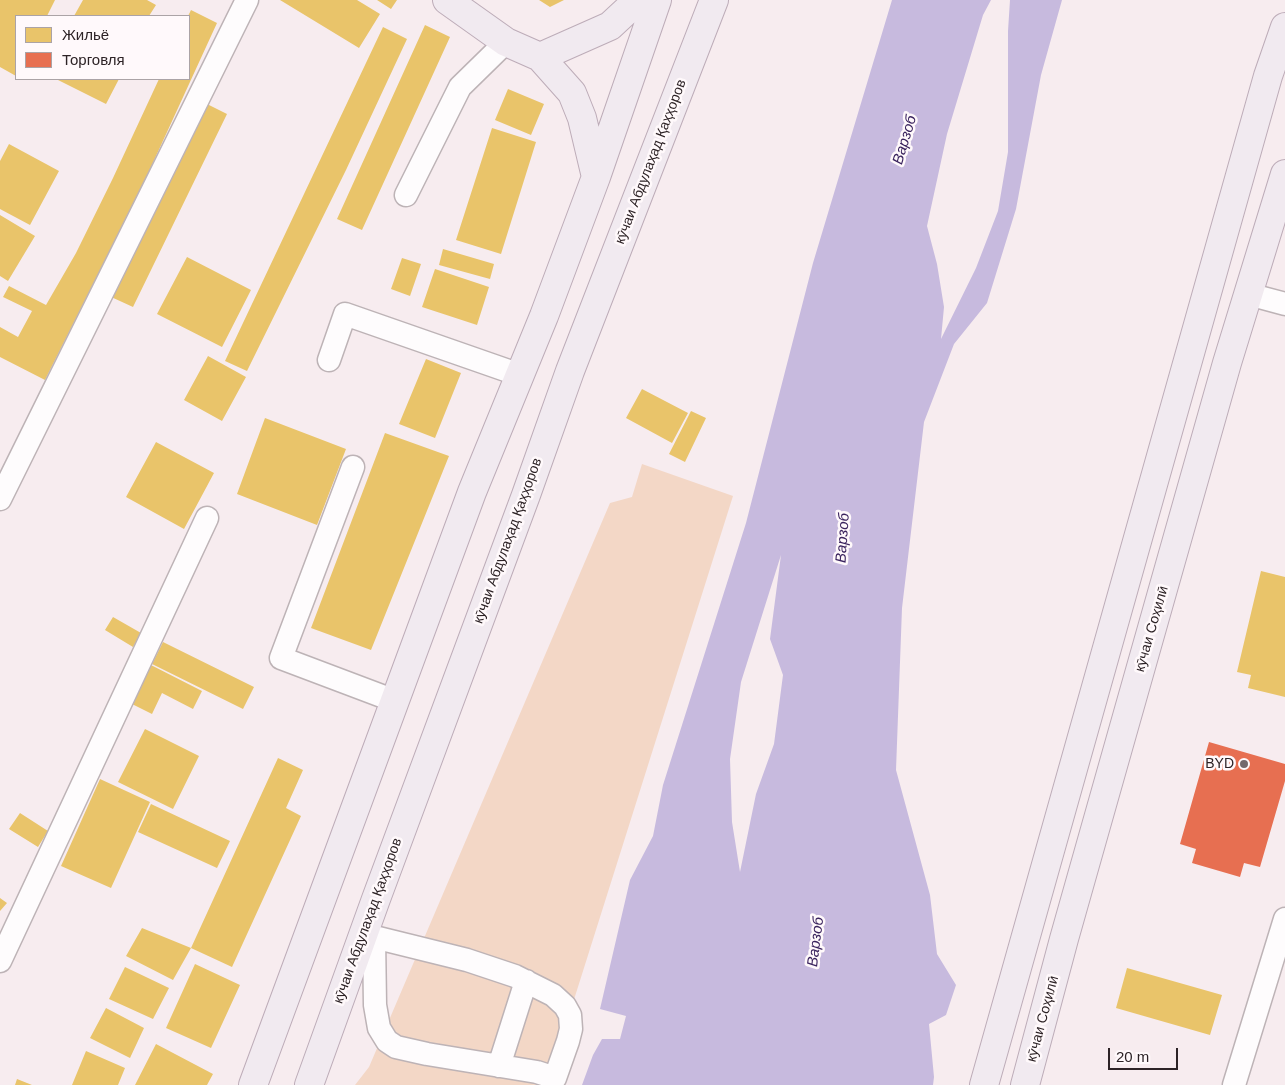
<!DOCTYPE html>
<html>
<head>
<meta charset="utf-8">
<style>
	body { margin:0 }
	#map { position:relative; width:1285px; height:1085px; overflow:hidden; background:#f7ecef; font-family:Helvetica,sans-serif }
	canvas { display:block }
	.legend { position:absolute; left:15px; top:15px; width:175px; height:65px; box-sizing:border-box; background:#fff9fb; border:1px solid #aba3a6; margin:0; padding:6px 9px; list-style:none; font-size:15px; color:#2d2326 }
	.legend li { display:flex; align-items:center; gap:10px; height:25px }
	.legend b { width:25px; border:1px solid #aba3a6 }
	.scale { position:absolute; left:1108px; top:1048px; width:70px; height:22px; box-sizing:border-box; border:2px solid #2d2326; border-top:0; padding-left:6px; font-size:15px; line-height:18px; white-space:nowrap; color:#2d2326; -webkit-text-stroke:4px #fff9fb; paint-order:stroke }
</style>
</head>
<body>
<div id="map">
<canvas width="1285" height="1085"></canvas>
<ul class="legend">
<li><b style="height:14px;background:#e9c46a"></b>Жильё</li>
<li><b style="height:14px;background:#e76f51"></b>Торговля</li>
</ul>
<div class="scale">20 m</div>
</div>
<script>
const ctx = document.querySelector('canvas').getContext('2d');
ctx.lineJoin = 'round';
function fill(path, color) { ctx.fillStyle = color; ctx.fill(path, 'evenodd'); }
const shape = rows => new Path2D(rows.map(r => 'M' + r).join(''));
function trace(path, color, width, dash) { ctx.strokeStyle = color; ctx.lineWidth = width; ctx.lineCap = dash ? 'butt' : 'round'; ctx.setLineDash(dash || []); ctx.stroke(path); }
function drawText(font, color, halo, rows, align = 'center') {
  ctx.font = font + ' Helvetica,sans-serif'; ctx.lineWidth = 5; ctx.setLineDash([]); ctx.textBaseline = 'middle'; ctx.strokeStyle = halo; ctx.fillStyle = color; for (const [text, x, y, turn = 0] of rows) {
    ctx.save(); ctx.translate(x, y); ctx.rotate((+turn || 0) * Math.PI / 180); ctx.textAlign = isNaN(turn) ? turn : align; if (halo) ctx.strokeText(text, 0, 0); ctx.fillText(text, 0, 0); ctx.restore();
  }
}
const green = shape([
	[642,464,733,496,547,1085,355,1085,369,1067,610,503,632,497]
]);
const water = shape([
	[892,0,991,0,983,15,947,134,927,226,937,264,944,307,941,339,976,268,998,211,1008,152,1008,31,1010,0,1062,0,1041,75,1016,209,987,303,954,344,924,422,902,608,896,770,930,895,937,954,956,985,946,1015,929,1024,934,1077,933,1085,582,1085,593,1055,602,1039,620,1039,626,1016,600,1009,630,880,653,836,663,785,746,523,813,263],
	[781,555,770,639,783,675,774,744,756,794,740,872,732,822,730,759,741,682]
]);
const homes = shape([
	[0,0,55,0,47,16,16,16,16,76,0,67],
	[83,0,147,0,156,5,149,16,74,16],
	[280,0,357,0,380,14,359,48],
	[377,0,397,0,391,9],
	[539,0,564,0,550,7],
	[191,10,217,23,140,191,45,380,0,357,0,327,18,337,32,311,3,297,9,286,46,305,76,253,113,178,159,79,189,79,188,16],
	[425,25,450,37,362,230,337,219],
	[383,27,407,39,346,170,247,371,225,361],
	[56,79,119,79,106,104],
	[508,89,544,104,531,135,495,120],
	[203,102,227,114,133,307,109,296],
	[492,128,536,142,501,254,456,240],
	[9,144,59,171,30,225,0,209,0,161],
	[0,215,35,236,8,281,0,276],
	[443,249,494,264,490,279,439,265],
	[187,257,251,290,222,347,157,314],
	[402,258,421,264,410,296,391,289],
	[435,269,489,287,477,325,422,307],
	[208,356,246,377,222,421,184,400],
	[426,359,461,373,435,438,399,424],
	[642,389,688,413,672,443,626,418],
	[691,411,706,418,685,462,669,454],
	[265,418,346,449,317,525,237,494],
	[385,433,449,456,371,650,311,628],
	[156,442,214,473,184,529,126,497],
	[1261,571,1285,577,1285,697,1248,688,1251,675,1237,672],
	[113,617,141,633,133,647,105,630],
	[163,642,254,687,243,709,152,664],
	[147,663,202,691,193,709,162,693,152,714,128,702],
	[145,729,199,756,173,809,118,782],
	[278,758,303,770,286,808,301,816,232,967,191,948],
	[100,779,150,802,111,888,61,866],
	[151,804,230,841,217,868,138,832],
	[20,813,48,831,38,847,9,829],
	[0,898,7,903,0,911],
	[142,928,191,948,173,980,126,956],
	[195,964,240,985,211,1048,166,1028],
	[125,967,169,988,153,1019,109,999],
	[1127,968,1222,995,1210,1035,1116,1008],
	[106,1008,144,1028,130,1058,90,1038],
	[156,1044,213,1074,207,1085,135,1085],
	[86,1051,125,1068,118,1085,72,1085],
	[17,1079,32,1085,15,1085]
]);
const shops = shape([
	[1209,742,1285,764,1285,781,1260,867,1244,863,1240,877,1192,863,1196,849,1180,844]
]);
const minor = shape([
	[406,195,460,87,506,42],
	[1248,294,1285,304],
	[329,360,345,314,520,375],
	[353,467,281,658,395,701],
	[0,499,247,0],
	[374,937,467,960,515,976,553,995,565,1006,570,1015,571,1029,568,1041,555,1078,537,1072,427,1054,396,1047,387,1041,379,1028,375,1005,374,937],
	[0,961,207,518],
	[499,1066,526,981],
	[1234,1085,1285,919]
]);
const major = shape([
	[447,0,506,42,540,57,572,93,582,118,596,177],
	[540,57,610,26,638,0],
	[253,1085,472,492,544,316,596,177,657,0],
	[309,1085,376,899,526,495,570,371,714,0],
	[984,1085,1268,76,1285,27],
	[1025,1085,1064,939,1227,363,1285,174]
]);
const markers = [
	[1244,764,5,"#74696c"]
];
const streetNames = [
	["кӯчаи Абдулаҳад Қаҳҳоров",651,162,-69],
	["кӯчаи Абдулаҳад Қаҳҳоров",508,541,-70],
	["кӯчаи Соҳилӣ",1152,629,-74],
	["кӯчаи Абдулаҳад Қаҳҳоров",368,921,-70],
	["кӯчаи Соҳилӣ",1043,1019,-75]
];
const poiNames = [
	["BYD",1234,764]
];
const waterNames = [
	["Варзоб",905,140,-73],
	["Варзоб",843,538,-86],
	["Варзоб",816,942,-83]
];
fill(green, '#f3d7c6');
fill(water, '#c7bade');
fill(homes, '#e9c46a');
fill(shops, '#e76f51');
trace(minor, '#bdb3b6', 25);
trace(major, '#bdacb8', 30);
trace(minor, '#fefcfd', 22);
trace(major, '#f1eaf0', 28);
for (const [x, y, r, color] of markers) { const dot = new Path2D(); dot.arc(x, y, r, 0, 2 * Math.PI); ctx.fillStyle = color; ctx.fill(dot); trace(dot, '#fff9fb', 2); }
drawText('14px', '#2d2326', '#fff9fb', streetNames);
drawText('14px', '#2d2326', '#fff9fb', poiNames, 'right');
drawText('italic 15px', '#3a235e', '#fff9fb', waterNames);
</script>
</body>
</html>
